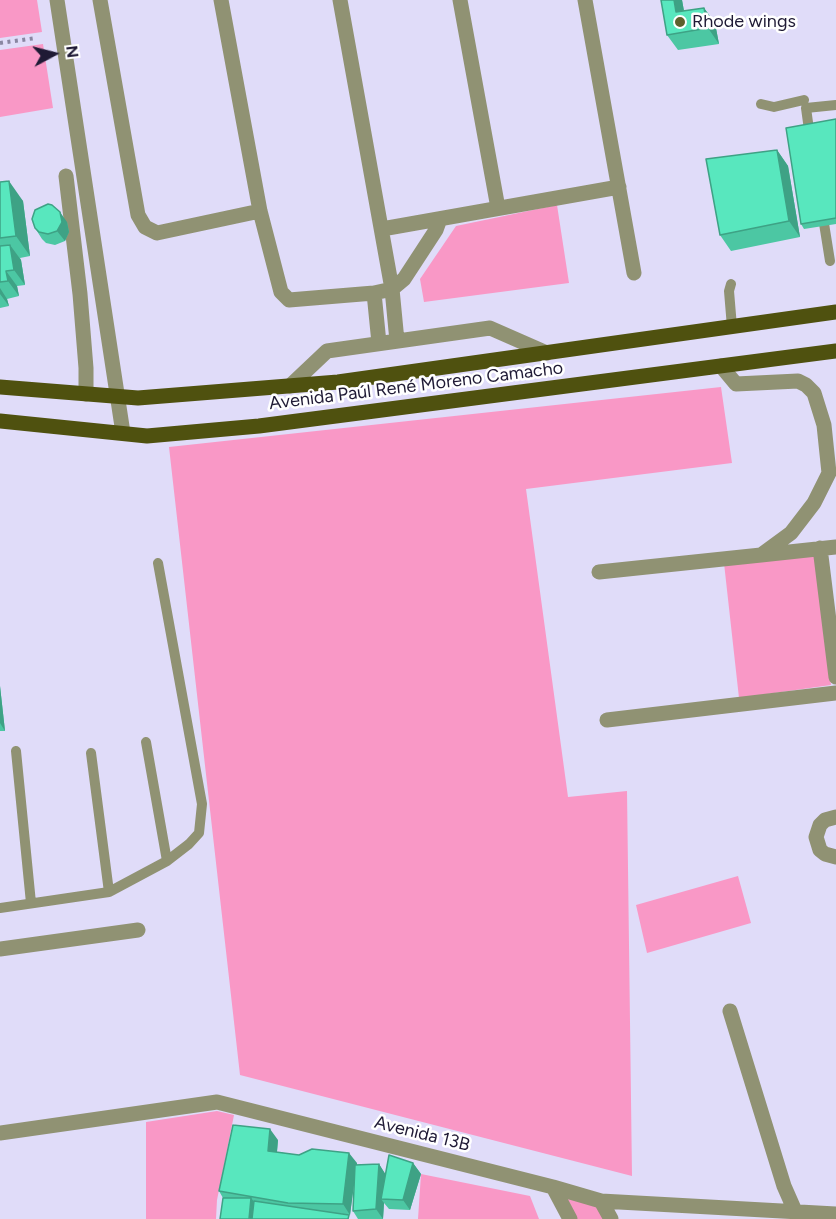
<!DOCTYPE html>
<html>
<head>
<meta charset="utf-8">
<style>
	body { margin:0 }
	#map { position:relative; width:836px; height:1219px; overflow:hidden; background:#e0dcf9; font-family:Figtree,sans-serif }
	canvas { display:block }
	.north { position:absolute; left:24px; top:24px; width:60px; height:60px; -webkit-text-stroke:4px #fff; paint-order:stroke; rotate:83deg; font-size:16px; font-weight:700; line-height:24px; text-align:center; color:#1f1a35 }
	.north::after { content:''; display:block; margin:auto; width:21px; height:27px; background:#1f1a35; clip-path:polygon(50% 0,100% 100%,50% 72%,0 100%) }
</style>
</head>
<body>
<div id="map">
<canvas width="836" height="1219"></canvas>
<div class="north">N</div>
</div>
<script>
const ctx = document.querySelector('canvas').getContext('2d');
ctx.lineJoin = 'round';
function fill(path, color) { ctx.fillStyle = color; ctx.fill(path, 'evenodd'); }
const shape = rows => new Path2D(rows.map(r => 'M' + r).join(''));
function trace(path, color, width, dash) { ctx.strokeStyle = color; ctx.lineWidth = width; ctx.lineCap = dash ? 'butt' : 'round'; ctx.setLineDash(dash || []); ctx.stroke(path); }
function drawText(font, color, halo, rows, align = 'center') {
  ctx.font = font + ' Figtree,sans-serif'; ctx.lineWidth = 5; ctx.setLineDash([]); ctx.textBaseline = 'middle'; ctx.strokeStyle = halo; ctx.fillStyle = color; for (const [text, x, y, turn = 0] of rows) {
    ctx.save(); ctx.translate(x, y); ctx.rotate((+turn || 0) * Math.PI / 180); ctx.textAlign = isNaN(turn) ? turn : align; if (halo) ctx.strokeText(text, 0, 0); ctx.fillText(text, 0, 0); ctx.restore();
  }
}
const green = shape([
	[0,0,37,0,42,32,0,38],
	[43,44,53,108,0,117,0,50],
	[557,205,569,283,424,302,420,279,456,226],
	[721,387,732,463,526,489,568,797,627,791,632,1176,240,1075,169,447],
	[815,554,831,685,739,698,724,563],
	[738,876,751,923,647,953,636,905],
	[217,1111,234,1115,217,1200,216,1219,146,1219,146,1122],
	[421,1174,530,1196,539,1219,418,1219],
	[559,1191,599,1204,607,1219,574,1219]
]);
const path = shape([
	[0,43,36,38]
]);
const service = shape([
	[761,104,774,107,804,100],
	[810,137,806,108,836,105],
	[822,211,830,261],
	[731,284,729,291,732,327],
	[146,742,167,861],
	[16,751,31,903],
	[91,753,109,892],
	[0,908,109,892,167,861,189,844,199,833,202,804,158,563]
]);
const minor = shape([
	[57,0,123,433],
	[100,0,138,215,145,227,157,233,260,211],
	[221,0,260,211,281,292,289,300,374,293,392,289,404,279,436,230,440,219],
	[340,0,392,289,397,341],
	[460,0,498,208],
	[585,0,634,273],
	[66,176,80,294,86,368,86,394],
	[382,229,619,187],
	[374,293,379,343],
	[290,386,327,351,490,328,547,353],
	[820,548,836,677],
	[761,555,836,547],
	[599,572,761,555,791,533,814,503,829,473,824,425,814,393,806,385,798,381,736,384,721,366],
	[607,720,836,693],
	[836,817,825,820,820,825,816,837,820,850,825,854,836,857],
	[0,949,138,930],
	[730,1011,784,1186,795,1211],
	[0,1133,217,1102,553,1187,601,1201,836,1214],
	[553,1187,570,1219],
	[601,1201,611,1219]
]);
const primary = shape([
	[0,387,138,398,338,382,836,312],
	[0,421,147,436,259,426,836,351]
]);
const wall = shape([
	[682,0,684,11,704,8,715,23,719,44,678,50,667,35],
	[836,119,836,224,804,229,801,224],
	[777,150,788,166,800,237,731,251,720,235],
	[0,182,23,201,30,256,20,258,21,260,25,285,17,286,19,296,7,299,9,306,0,308],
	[67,222,69,232,65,241,55,245,46,243,42,239,35,228],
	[0,686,5,731,0,731],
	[278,1140,277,1152,357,1163,357,1165,379,1164,385,1174,413,1163,421,1174,410,1210,389,1209,384,1203,383,1219,358,1219,353,1211,354,1182,350,1215,223,1198,219,1191]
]);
const shadedWall = shape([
	[674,0,682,0,687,28,676,12],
	[704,8,715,23,719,44,708,28],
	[777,150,788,166,800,237,789,221],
	[9,181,23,201,30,256,16,236],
	[60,212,67,222,69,232,65,241,57,231],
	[10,245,21,260,25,285,14,270],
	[6,271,17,286,19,296,8,281],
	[0,288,7,299,9,306,0,294],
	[0,686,5,731,0,723],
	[270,1129,278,1140,276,1162,268,1151],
	[349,1153,357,1163,350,1215,343,1204],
	[413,1163,421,1174,410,1210,403,1200],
	[379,1164,386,1175,381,1199,384,1203,383,1219,376,1209],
	[251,1198,259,1208,258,1219,249,1219]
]);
const building = shape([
	[661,0,674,0,676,12,704,8,708,28,667,35,661,0],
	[836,119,836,218,801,224,786,128,836,119],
	[777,150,789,221,720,235,706,159,777,150],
	[9,181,16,236,0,238,0,182,9,181],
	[48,204,52,205,60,212,62,222,57,231,48,234,39,232,35,228,32,219,35,210,48,204],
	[10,245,14,270,6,271,8,281,0,282,0,246,10,245],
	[233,1125,270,1129,268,1151,299,1155,312,1149,349,1153,343,1204,288,1203,219,1191,233,1125],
	[389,1155,413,1163,403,1200,381,1199,389,1155],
	[379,1164,376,1209,353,1211,355,1165,379,1164],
	[223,1198,251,1198,249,1219,220,1219,223,1198],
	[254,1201,349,1215,348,1219,252,1219,254,1201]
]);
const markers = [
	[680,22,6,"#5e602d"]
];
const poiNames = [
	["Rhode wings",692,22]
];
const streetNames = [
	["Avenida Paúl René Moreno Camacho",416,386,-7],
	["Avenida 13B",422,1134,14]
];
fill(green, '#f998c6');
trace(path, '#8a86a2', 4, [3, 4.5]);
trace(service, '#909273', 10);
trace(minor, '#909273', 15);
trace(primary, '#4f510f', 15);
fill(wall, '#4cc7a3');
fill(shadedWall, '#3ea285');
fill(building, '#58e7be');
trace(building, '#3ea285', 1.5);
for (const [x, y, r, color] of markers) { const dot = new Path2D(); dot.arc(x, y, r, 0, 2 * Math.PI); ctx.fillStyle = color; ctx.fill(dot); trace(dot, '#fff', 2); }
drawText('18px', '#1f1a35', '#fff', poiNames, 'left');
drawText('18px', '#1f1a35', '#fff', streetNames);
</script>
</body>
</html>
